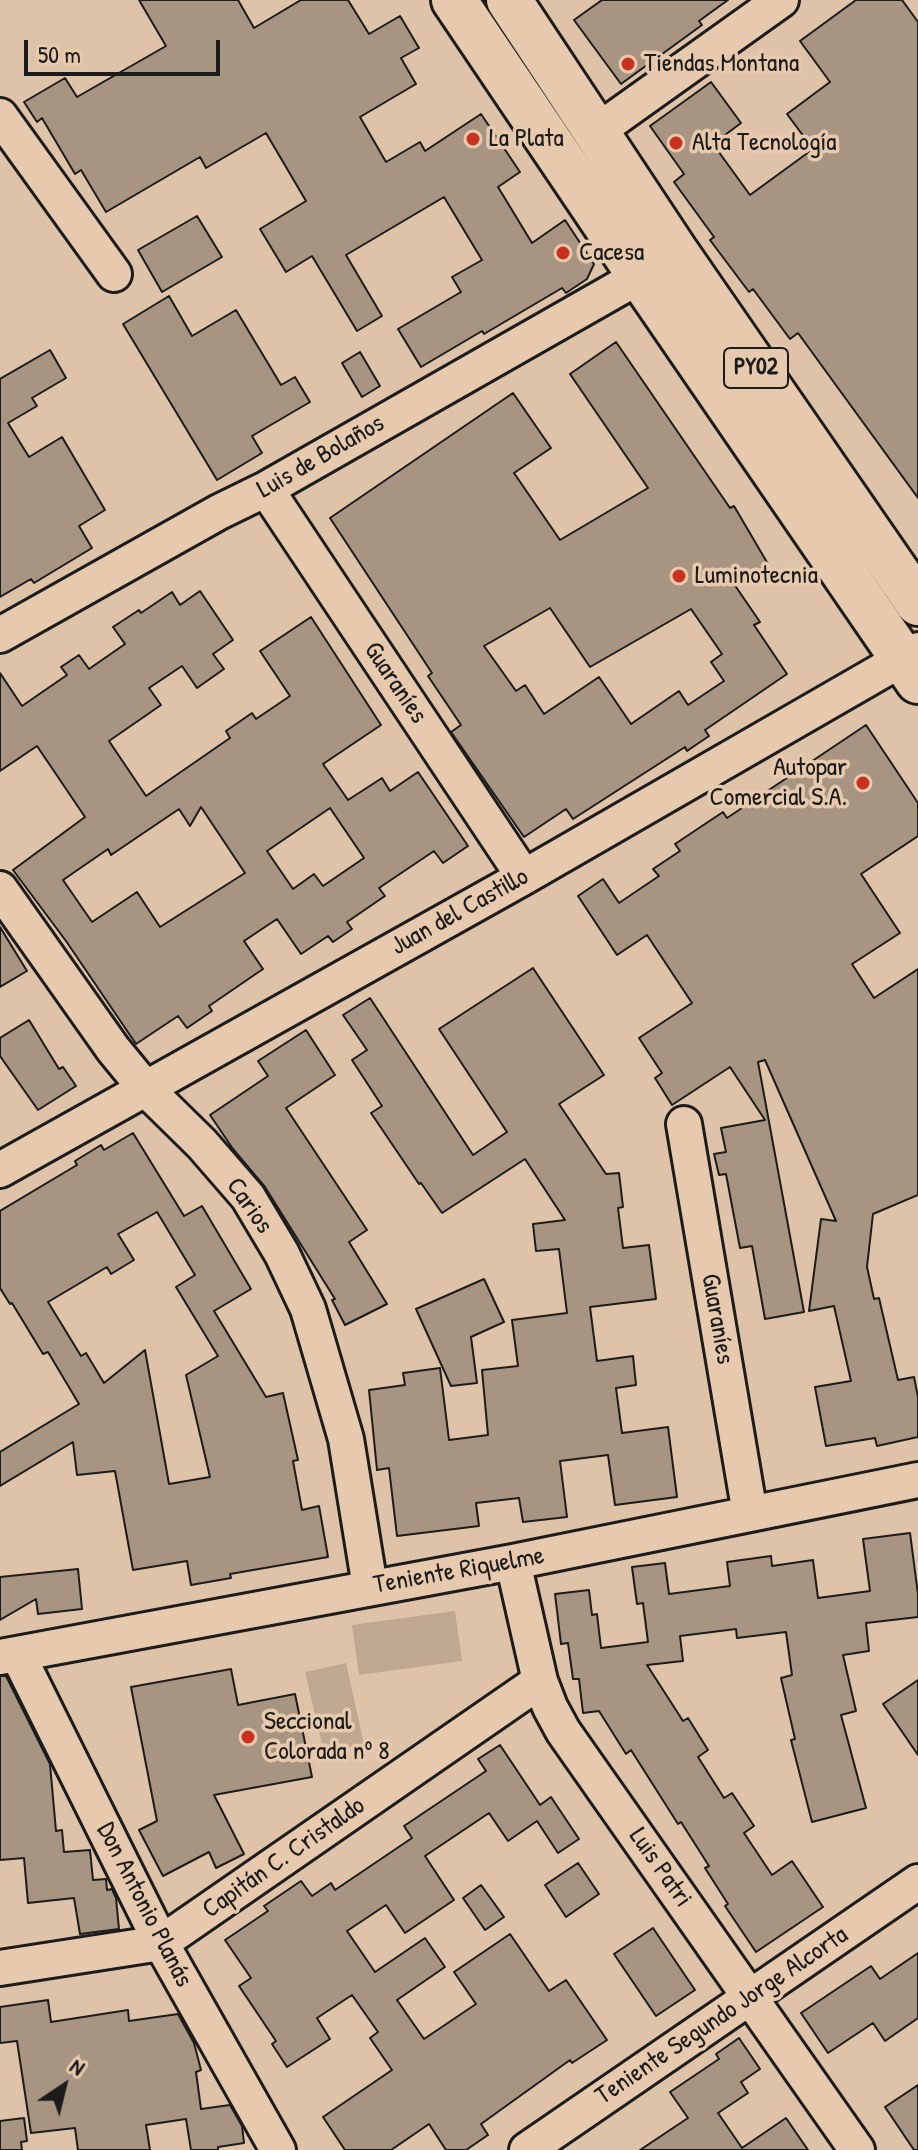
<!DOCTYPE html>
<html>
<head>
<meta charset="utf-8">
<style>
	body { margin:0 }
	#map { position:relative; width:918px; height:2150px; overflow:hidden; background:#dfc3a8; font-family:"Patrick Hand",sans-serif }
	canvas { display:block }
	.north { position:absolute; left:24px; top:2046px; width:80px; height:80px; -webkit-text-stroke:6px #e7caae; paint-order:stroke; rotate:35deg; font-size:22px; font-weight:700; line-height:32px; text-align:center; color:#1c1c1c }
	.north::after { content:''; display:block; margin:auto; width:28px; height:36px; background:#1c1c1c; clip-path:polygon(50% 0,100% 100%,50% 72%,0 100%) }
	.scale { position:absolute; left:24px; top:40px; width:196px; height:36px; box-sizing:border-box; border:4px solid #1c1c1c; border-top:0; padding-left:10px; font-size:24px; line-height:28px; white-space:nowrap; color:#1c1c1c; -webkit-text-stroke:6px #e7caae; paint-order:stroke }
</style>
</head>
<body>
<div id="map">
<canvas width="918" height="2150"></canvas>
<div class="north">N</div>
<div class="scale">50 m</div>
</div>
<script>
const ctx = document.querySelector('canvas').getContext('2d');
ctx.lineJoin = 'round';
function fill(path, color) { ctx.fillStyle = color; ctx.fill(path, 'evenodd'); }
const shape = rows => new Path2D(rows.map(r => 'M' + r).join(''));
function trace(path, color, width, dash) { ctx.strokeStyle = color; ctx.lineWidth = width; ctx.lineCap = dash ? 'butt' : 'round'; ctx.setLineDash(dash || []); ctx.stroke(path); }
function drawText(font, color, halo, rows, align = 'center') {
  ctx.font = font + ' "Patrick Hand",sans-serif'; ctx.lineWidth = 7; ctx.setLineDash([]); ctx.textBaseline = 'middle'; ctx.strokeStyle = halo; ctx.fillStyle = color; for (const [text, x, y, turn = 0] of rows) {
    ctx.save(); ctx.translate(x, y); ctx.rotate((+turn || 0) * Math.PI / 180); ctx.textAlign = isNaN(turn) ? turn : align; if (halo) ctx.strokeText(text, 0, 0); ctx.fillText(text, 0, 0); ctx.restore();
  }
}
const green = shape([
	[455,1611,462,1661,359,1675,352,1625],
	[346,1663,364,1744,324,1753,305,1672]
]);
const building = shape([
	[139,0,238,0,254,28,301,0,348,0,369,34,400,16,419,48,401,58,416,84,360,117,386,162,420,142,425,151,481,114,520,172,498,187,532,243,565,220,594,264,587,279,566,293,562,288,484,334,482,331,421,367,398,329,461,292,452,277,482,260,444,197,346,255,382,316,357,331,312,256,286,272,260,229,306,201,266,133,206,168,200,157,106,212,81,170,75,174,42,118,37,122,24,102,65,78,77,97,166,46,139,0],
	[602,0,728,0,699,21,702,25,621,84,574,20,602,0],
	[856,0,902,0,918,22,918,498,798,333,790,339,753,289,749,292,710,240,714,237,674,182,684,174,650,126,711,82,741,123,713,144,750,195,813,149,787,114,830,82,800,41,856,0],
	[197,216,222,257,162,292,138,250,197,216],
	[169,296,192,336,236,310,281,385,295,377,310,402,252,436,262,453,217,480,123,324,169,296],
	[616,342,730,508,734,506,768,564,734,584,760,622,754,625,787,674,705,730,709,736,687,751,685,747,573,819,566,809,524,837,451,732,461,725,428,676,432,673,330,518,513,393,551,448,514,473,560,540,648,488,570,374,616,342],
	[550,608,590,667,691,609,722,654,711,662,724,681,688,705,679,691,631,724,599,677,544,714,525,685,516,691,484,646,550,608],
	[50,350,66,378,32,398,37,406,8,423,29,457,62,437,105,510,79,526,92,548,34,583,31,579,0,597,0,379,50,350],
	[360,352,380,386,362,397,342,363,360,352],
	[200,591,233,640,213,654,224,669,197,688,182,666,149,688,161,705,109,741,146,796,230,738,226,731,252,713,256,719,290,696,260,651,311,617,381,725,323,764,348,800,382,778,390,791,418,772,468,846,443,863,434,851,379,888,385,896,347,922,352,929,333,942,328,936,301,954,277,919,244,941,263,969,209,1006,212,1011,187,1028,178,1016,136,1044,66,941,13,870,85,817,37,746,0,771,0,673,22,706,67,675,61,667,79,655,89,669,125,644,113,627,139,610,141,613,172,592,180,605,200,591],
	[201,807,245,873,160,927,137,892,92,922,63,880,108,849,111,855,179,809,190,826,201,807],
	[330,808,364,858,323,886,314,874,293,889,267,851,330,808],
	[866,725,918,803,918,836,861,874,900,933,852,964,874,998,918,969,918,1195,873,1214,867,1267,874,1299,879,1298,898,1380,914,1377,918,1397,918,1437,877,1446,875,1438,826,1446,815,1387,851,1381,834,1306,809,1311,821,1219,836,1221,765,1060,758,1062,804,1312,765,1319,752,1246,740,1248,726,1174,719,1175,714,1154,726,1152,721,1128,765,1120,730,1067,672,1105,655,1078,662,1073,639,1038,692,1003,647,935,617,955,578,896,603,879,619,903,659,876,653,869,680,851,675,844,723,812,727,818,866,725],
	[0,927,27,971,0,987,0,927],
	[533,968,604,1075,559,1104,606,1174,619,1173,623,1207,618,1208,623,1248,649,1245,656,1299,590,1307,597,1361,633,1356,636,1385,616,1388,622,1433,668,1427,677,1497,615,1505,608,1455,560,1461,567,1517,523,1522,519,1498,476,1503,479,1526,397,1536,389,1468,377,1470,369,1390,405,1385,403,1373,440,1368,449,1440,488,1435,482,1370,518,1366,512,1320,567,1313,559,1249,536,1251,533,1224,565,1220,525,1159,442,1213,421,1183,419,1184,371,1113,382,1106,352,1060,367,1050,343,1015,370,998,473,1155,507,1132,439,1029,533,968],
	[29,1020,59,1069,63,1067,76,1086,38,1110,0,1056,0,1038,29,1020],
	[306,1030,335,1075,286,1108,367,1230,349,1242,387,1304,345,1325,332,1300,335,1299,265,1187,233,1149,210,1115,268,1076,258,1061,306,1030],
	[133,1133,184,1216,202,1206,251,1289,214,1311,266,1397,283,1393,298,1460,293,1461,302,1510,319,1506,328,1557,230,1574,231,1578,191,1585,187,1561,133,1570,115,1471,77,1475,73,1442,0,1486,0,1452,79,1404,48,1352,43,1354,12,1303,10,1304,0,1288,0,1211,77,1165,75,1161,101,1145,104,1150,133,1133],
	[157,1212,195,1275,176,1287,218,1356,186,1375,210,1477,169,1484,145,1350,104,1383,86,1353,81,1356,48,1302,107,1267,111,1274,134,1260,118,1234,157,1212],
	[484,1279,504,1322,471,1337,477,1383,451,1386,416,1309,484,1279],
	[910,1533,918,1594,918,1617,866,1623,869,1651,843,1655,856,1711,841,1715,866,1808,812,1822,791,1740,795,1739,781,1678,792,1675,786,1632,737,1638,736,1629,680,1636,683,1661,647,1665,683,1721,688,1718,708,1750,698,1757,724,1798,732,1793,754,1826,744,1833,772,1875,792,1861,823,1907,756,1952,725,1906,728,1904,705,1868,709,1866,681,1822,678,1824,631,1750,626,1754,599,1711,583,1713,579,1679,573,1679,568,1643,561,1644,555,1594,589,1590,592,1615,597,1614,601,1648,648,1642,643,1603,637,1604,632,1567,665,1563,669,1594,730,1586,727,1562,771,1556,772,1566,813,1560,818,1598,870,1591,863,1539,910,1533],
	[78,1569,82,1609,38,1614,36,1599,0,1620,0,1577,78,1569],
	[231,1669,238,1705,295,1694,312,1777,214,1795,244,1854,216,1868,209,1852,163,1876,139,1830,157,1821,131,1687,231,1669],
	[0,1676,6,1676,50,1764,56,1831,62,1830,64,1852,90,1850,93,1880,106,1879,107,1890,112,1889,116,1898,119,1929,80,1934,74,1898,28,1903,24,1858,0,1860,0,1676],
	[918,1680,918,1755,883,1704,918,1680],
	[500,1745,540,1805,551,1797,579,1839,558,1853,537,1821,508,1841,489,1813,425,1856,454,1900,405,1933,386,1905,347,1931,375,1972,425,1938,445,1967,397,2000,424,2039,476,2004,454,1972,510,1934,549,1991,566,1980,607,2040,572,2063,570,2060,481,2124,488,2135,466,2150,446,2150,429,2124,391,2150,345,2150,323,2117,392,2070,370,2038,378,2032,352,1995,317,2018,330,2039,287,2067,272,2044,276,2041,239,1986,251,1978,225,1940,268,1911,264,1906,301,1881,312,1896,331,1883,335,1890,412,1838,404,1826,486,1771,478,1759,500,1745],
	[578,1863,599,1894,566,1917,545,1885,578,1863],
	[481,1885,504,1917,485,1930,463,1898,481,1885],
	[653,1928,695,1990,656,2016,614,1954,653,1928],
	[918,1953,918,2018,885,2041,873,2023,828,2053,801,2013,871,1966,880,1979,918,1953],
	[48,2000,51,2022,128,2010,129,2021,178,2014,194,2043,201,2070,196,2072,201,2109,230,2105,242,2126,244,2143,218,2147,218,2150,191,2150,186,2119,146,2125,150,2150,78,2150,75,2128,31,2133,17,2041,0,2043,0,2007,48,2000],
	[739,2038,760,2069,741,2082,748,2093,718,2113,742,2148,786,2118,808,2150,640,2150,688,2118,670,2092,719,2059,716,2054,739,2038],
	[918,2085,918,2150,914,2150,885,2107,918,2085],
	[24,2118,27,2141,21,2142,22,2150,0,2150,0,2121,24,2118]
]);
const minor = shape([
	[0,116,114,274],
	[596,132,781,0],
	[266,489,524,877],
	[0,635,219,512,266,489,640,276],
	[0,889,113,1049,145,1088,202,1144,248,1197,282,1254,308,1309,346,1439,370,1587],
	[684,1124,750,1514],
	[0,1170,524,877,918,650],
	[513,1562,540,1681,550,1707,563,1731,857,2150],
	[18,1655,161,1943,278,2150],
	[0,1657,513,1562,918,1480],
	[0,1968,161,1943,540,1681],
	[527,2150,918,1882]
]);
const highway = shape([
	[454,0,640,276,918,681],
	[509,0,675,251,918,603]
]);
const markers = [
	[628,64,8,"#c8321e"],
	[473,139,8,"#c8321e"],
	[676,143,8,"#c8321e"],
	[563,253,8,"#c8321e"],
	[679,576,8,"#c8321e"],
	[863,783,8,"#c8321e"],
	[248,1737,8,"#c8321e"]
];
const shields = [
	[756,368,64]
];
const shieldNames = [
	["PY02",756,368]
];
const poiNames = [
	["Tiendas Montana",644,64],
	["La Plata",489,139],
	["Alta Tecnología",692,143],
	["Cacesa",579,253],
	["Luminotecnia",695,576],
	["Autopar",847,768,"right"],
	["Comercial S.A.",847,798,"right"],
	["Seccional",264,1722],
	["Colorada nº 8",264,1752]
];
const streetNames = [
	["Luis de Bolaños",321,457,-30],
	["Guaraníes",395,683,56],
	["Juan del Castillo",460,912,-29],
	["Carios",249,1206,55],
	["Guaraníes",717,1319,80],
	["Teniente Riquelme",459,1571,-10],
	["Capitán C. Cristaldo",284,1858,-35],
	["Luis Patri",660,1868,55],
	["Don Antonio Planás",144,1905,63],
	["Teniente Segundo Jorge Alcorta",722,2016,-34]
];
fill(green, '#bfa891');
fill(building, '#a89581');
trace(building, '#1c1c1c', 2);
trace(minor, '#1c1c1c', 40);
trace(highway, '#1c1c1c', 50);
trace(minor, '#e7caae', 34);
trace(highway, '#e7caae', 44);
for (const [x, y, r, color] of markers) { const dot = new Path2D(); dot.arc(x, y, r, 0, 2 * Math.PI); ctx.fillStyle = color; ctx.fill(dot); trace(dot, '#e7caae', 3); }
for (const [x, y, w] of shields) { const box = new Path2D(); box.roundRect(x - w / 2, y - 20, w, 40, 6); ctx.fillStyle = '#e7caae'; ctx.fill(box); trace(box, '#1c1c1c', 2); }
drawText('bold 24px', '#1c1c1c', null, shieldNames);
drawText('26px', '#1c1c1c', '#e7caae', poiNames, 'left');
drawText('26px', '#1c1c1c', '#e7caae', streetNames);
</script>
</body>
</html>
